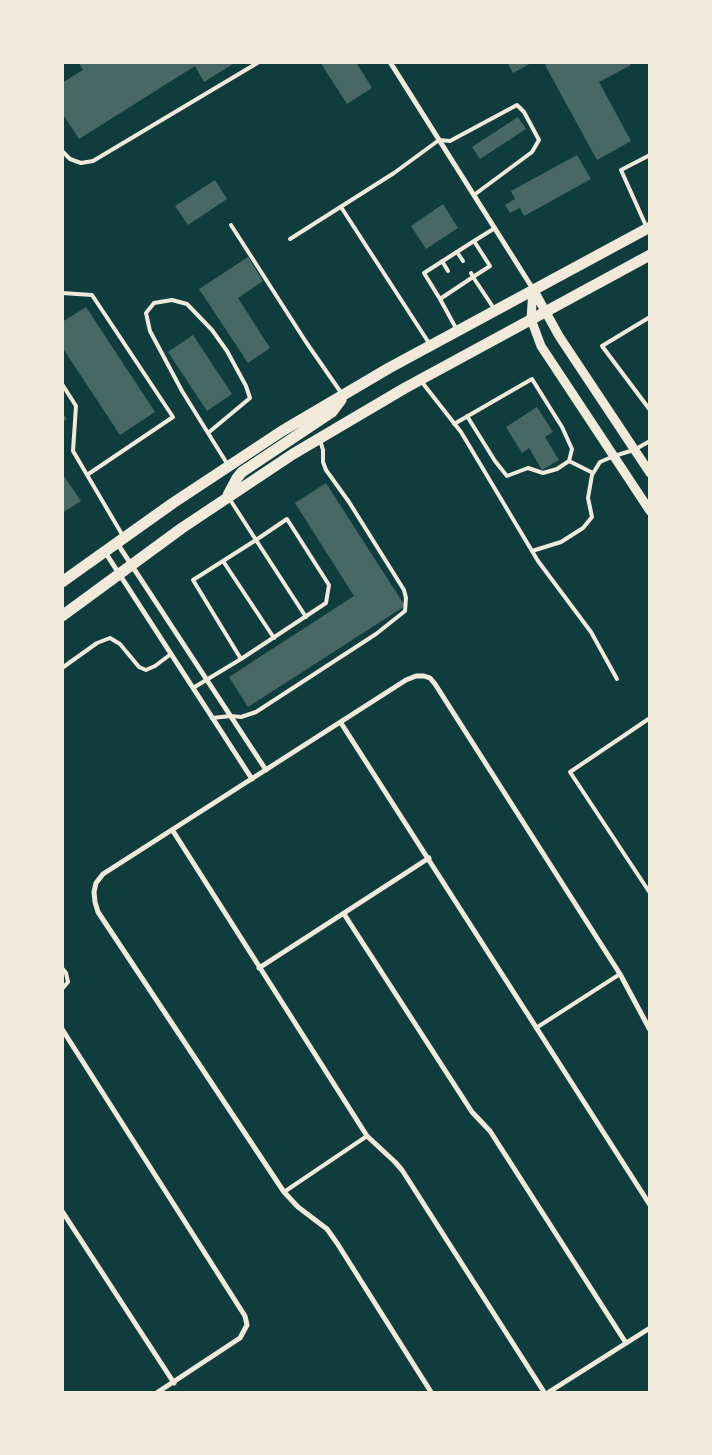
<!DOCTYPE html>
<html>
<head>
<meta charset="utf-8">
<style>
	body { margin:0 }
	#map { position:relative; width:712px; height:1455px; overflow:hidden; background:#0f3d3e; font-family:Overpass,sans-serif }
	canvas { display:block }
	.frame { position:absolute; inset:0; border:64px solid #f1e9da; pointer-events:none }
</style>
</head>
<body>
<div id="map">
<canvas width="712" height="1455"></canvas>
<div class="frame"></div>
</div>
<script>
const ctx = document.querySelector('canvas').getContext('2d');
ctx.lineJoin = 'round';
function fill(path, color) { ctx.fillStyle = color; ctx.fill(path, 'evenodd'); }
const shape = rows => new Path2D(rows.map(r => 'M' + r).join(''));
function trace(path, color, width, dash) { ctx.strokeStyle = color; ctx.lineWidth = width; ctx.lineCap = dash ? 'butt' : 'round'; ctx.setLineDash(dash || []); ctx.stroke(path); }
const building = shape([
	[78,62,236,62,204,82,195,66,79,139,62,113,62,83,83,70],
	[320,62,356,62,372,88,347,104],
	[507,62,533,62,513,73],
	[549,62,629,62,631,65,599,82,631,141,597,160,545,65],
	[518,117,526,129,480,159,472,147],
	[577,155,591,179,524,216,520,208,510,213,505,205,515,199,511,191],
	[215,180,227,199,188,225,175,206],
	[443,204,458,228,426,249,411,226],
	[248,257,263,281,238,298,270,348,248,363,199,289],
	[86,307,155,412,120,435,62,347,62,322],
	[193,335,232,394,207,411,168,352],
	[537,407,553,432,545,437,559,460,542,470,529,448,522,453,506,427],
	[62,412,67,419,62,422],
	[62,473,81,501,62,513],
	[326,483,405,606,248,707,229,677,354,596,295,503]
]);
const service = shape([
	[62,151,70,159,81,163,93,161,259,62],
	[341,207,429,343],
	[231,225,306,342,342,394],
	[647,228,621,170,650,155],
	[290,239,394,173,439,140,450,141,517,105,524,112,539,140,532,152,474,195],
	[457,252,463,261],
	[442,261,448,271],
	[471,273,473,277,490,266,474,241,495,228],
	[62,293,92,295,173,417,87,475],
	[440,299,424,273,474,241],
	[650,317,602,346,650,410],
	[457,330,440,299,473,277,495,310],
	[421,381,461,432,538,561,591,632,617,679],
	[62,384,76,406,73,451,123,536],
	[467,416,495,461,507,476,528,468,543,473,557,469,569,461],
	[454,424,532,379,562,427,572,449,569,461,593,473],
	[208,433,250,398,246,386,227,351,212,330,187,304,172,300,154,303,146,313,150,331,182,391,208,433,228,465],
	[532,551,561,542,583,528,592,517,588,498,592,475,600,462,614,456,634,450,650,441],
	[223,561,274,638],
	[241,659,193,580,256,540,306,617],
	[62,668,97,643,110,638,120,644,139,667,146,670,155,666,171,654],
	[193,688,241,659,326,603,329,585,287,519,256,540,229,498],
	[212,718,231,716,241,717,256,712,376,634,405,611,406,598,404,590,349,502,326,470,323,462,323,450,320,440],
	[650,718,570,772,650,893],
	[62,968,66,973,68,982,62,989],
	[536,1028,620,974],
	[284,1192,367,1136]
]);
const minor = shape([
	[390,62,533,289],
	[117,543,266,770],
	[105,552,252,779],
	[341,723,650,1205],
	[173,831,367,1136,395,1162,402,1170,544,1392],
	[344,914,472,1112,490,1131,626,1343],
	[259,968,429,858],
	[62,1029,245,1316,247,1325,240,1338,158,1392],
	[62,1211,174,1383],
	[431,1392,337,1243,327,1229,298,1207,284,1192,98,912,95,902,94,892,96,883,103,874,406,680,416,676,424,676,430,678,435,684,620,974,650,1030],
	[549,1392,650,1328]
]);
const tertiary = shape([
	[533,289,531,319,541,346,650,511],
	[533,289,559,336,650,473]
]);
const primary = shape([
	[228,495,237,478,242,472,332,412,341,400,342,395],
	[62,582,173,503,282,431,389,368,650,227],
	[62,616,182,528,293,454,405,388,650,255]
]);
fill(building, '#486865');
trace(service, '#f1e9da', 4);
trace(minor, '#f1e9da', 5);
trace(tertiary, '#f1e9da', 9);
trace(primary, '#f1e9da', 11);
</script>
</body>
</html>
